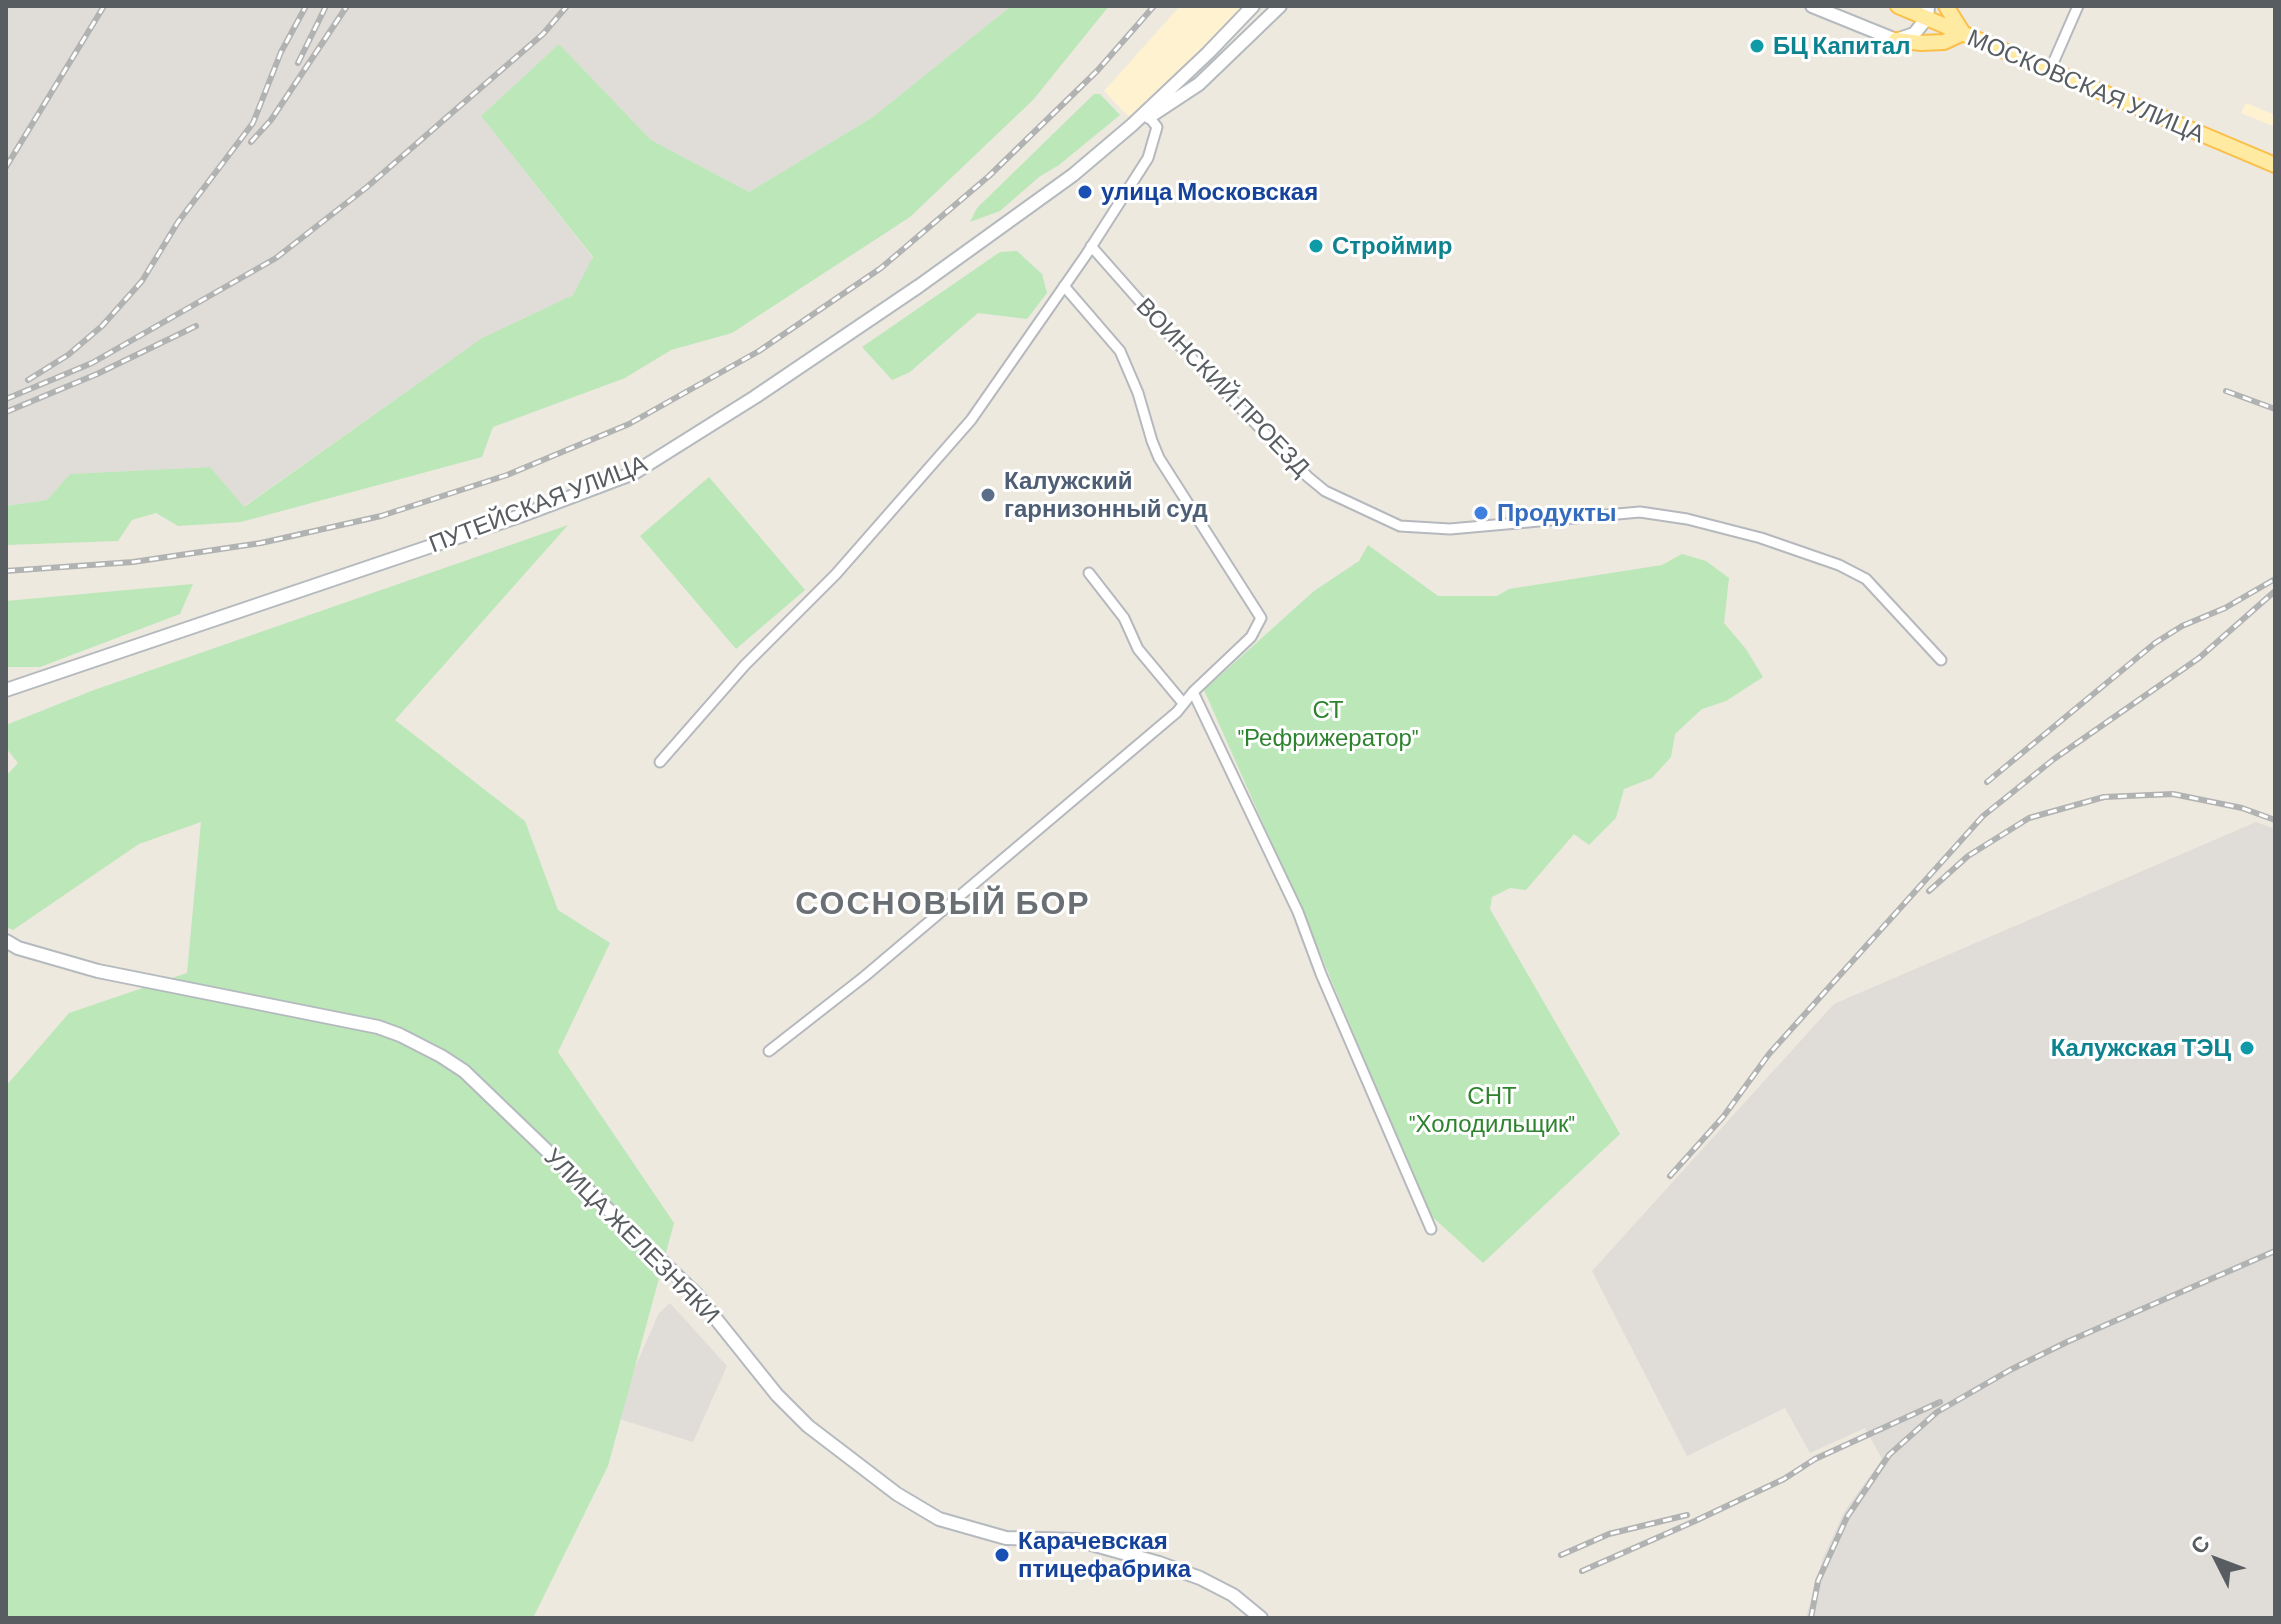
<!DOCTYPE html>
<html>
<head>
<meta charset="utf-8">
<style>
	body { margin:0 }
	#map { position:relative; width:2281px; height:1624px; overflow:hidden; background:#ede9df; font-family:Barlow,sans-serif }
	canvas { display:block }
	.frame { position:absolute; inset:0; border:8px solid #585d61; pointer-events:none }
	.north { position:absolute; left:2177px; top:1520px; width:80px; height:80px; -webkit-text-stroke:6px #fff; paint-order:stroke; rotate:312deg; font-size:22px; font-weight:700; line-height:32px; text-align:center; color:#585d61 }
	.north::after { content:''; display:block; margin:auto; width:28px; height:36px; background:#585d61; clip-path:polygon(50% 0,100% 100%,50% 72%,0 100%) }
</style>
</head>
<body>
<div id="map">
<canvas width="2281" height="1624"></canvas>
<div class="frame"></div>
<div class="north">С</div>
</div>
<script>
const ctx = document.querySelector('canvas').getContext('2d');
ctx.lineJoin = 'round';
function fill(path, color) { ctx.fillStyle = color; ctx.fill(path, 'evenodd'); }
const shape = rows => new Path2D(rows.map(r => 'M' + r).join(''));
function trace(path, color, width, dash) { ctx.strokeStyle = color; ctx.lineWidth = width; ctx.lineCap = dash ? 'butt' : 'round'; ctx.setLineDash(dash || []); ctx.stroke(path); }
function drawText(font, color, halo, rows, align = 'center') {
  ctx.font = font + ' Barlow,sans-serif'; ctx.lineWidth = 6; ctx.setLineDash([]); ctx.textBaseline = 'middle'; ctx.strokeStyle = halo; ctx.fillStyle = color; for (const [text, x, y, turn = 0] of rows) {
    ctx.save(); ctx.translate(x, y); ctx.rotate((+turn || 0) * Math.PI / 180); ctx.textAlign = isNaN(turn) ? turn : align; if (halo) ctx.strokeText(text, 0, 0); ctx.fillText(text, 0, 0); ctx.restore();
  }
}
const commercial = shape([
	[1180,6,1244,6,1179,74,1130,118,1104,91],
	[2246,103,2275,115,2275,127,2241,113]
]);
const industrial = shape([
	[6,6,1011,6,873,117,749,192,651,140,559,44,481,116,593,258,573,295,482,338,243,507,210,467,70,474,47,500,6,506],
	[2256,822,2275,829,2275,1618,1806,1618,1823,1558,1844,1512,1882,1459,1865,1428,1810,1453,1785,1408,1687,1456,1592,1271,1834,1004],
	[670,1303,727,1366,693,1442,613,1417,659,1313]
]);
const green = shape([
	[1011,6,1109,6,1033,100,910,217,732,333,671,350,625,378,493,427,482,457,241,522,178,526,156,513,132,520,118,541,6,545,6,506,47,500,70,474,210,467,244,507,482,338,573,295,593,257,481,116,559,44,651,140,749,192,873,117],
	[1094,94,1100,94,1120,115,1059,165,1039,177,1000,211,970,222,977,208],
	[1017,251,1042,274,1047,293,1027,319,978,313,910,372,892,380,862,347,1000,252],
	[709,477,805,590,736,649,640,536],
	[568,525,395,720,525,821,558,910,610,943,558,1052,674,1223,608,1466,533,1618,6,1618,6,1086,69,1013,187,973,201,822,139,844,13,930,6,927,6,776,18,763,6,748,6,725,94,690],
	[1368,545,1438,596,1497,596,1509,589,1662,565,1682,554,1706,561,1729,578,1724,623,1746,649,1763,677,1726,701,1702,709,1675,734,1671,757,1652,778,1624,789,1616,818,1589,845,1574,834,1526,890,1510,888,1492,897,1490,909,1620,1134,1483,1263,1428,1213,1316,943,1204,690,1314,591,1359,561],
	[193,584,180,614,40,667,6,667,6,601]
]);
const street = shape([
	[2050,70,2078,6],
	[1091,246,1174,340,1308,477,1325,491,1400,526,1450,529,1640,512,1687,519,1761,538,1839,565,1866,579,1941,660],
	[1089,573,1124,618,1138,649,1183,703],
	[1193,692,1298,912,1321,974,1431,1229],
	[660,762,745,665,836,574,971,420,1086,255,1148,158,1157,127,1149,117],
	[769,1051,865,976,1177,712,1193,692,1251,637,1261,618,1159,458,1152,441,1138,393,1120,351,1064,286]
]);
const secondary = shape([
	[1812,6,1896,40,1914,34,1927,18,1928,6],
	[1149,117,1199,84,1280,6],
	[6,690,520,516,634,473,755,397,919,286,1073,175,1132,125,1208,53,1253,6],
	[6,941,18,948,98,971,378,1027,400,1035,441,1056,464,1071,696,1294,777,1395,808,1426,897,1494,939,1519,1006,1538,1077,1540,1159,1563,1200,1578,1233,1595,1261,1618]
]);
const primary = shape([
	[1898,6,2275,165],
	[1896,40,1921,43,1944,42,1963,33,1946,6]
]);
const rail = shape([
	[298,63,326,6],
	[251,142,271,120,347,6],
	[6,167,104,6],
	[28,380,68,355,102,326,142,281,178,222,253,123,281,52,306,6],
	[2226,391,2275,409],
	[6,399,92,363,276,258,367,187,454,111,543,34,567,6],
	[6,412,97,374,196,326],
	[6,571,133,562,261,543,381,516,507,475,629,424,759,351,881,268,989,176,1097,71,1154,6],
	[1987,782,2155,643,2182,626,2225,608,2275,579],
	[1929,891,1968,856,2029,818,2104,797,2173,794,2242,808,2275,820],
	[1670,1176,1723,1117,1769,1054,1983,816,2054,759,2199,658,2275,591],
	[1561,1555,1609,1534,1687,1515],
	[1582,1571,1695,1521,1784,1479,1815,1459,1940,1402],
	[1811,1618,1818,1581,1847,1517,1889,1455,1937,1412,2010,1370,2069,1341,2275,1251]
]);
const markers = [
	[1757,46,8,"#0f9aa8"],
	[1085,192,8,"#1a4fb4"],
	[1316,246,8,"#0f9aa8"],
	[988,495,8,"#5c6f8a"],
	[1481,513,8,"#3f7fe0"],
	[2247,1048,8,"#0f9aa8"],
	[1002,1555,8,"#1a4fb4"]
];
const cultureNames = [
	["БЦ Капитал",1773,46],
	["Строймир",1332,246],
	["Калужская ТЭЦ",2231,1048,"right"]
];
const streetNames = [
	["МОСКОВСКАЯ УЛИЦА",2086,86,23],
	["ВОИНСКИЙ ПРОЕЗД",1223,387,46],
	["ПУТЕЙСКАЯ УЛИЦА",538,504,-21],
	["УЛИЦА ЖЕЛЕЗНЯКИ",632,1236,45]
];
const transitNames = [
	["улица Московская",1101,192],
	["Карачевская",1018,1541],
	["птицефабрика",1018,1569]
];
const serviceNames = [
	["Калужский",1004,481],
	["гарнизонный суд",1004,509]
];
const shopNames = [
	["Продукты",1497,513]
];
const parkNames = [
	["СТ",1328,710],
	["\"Рефрижератор\"",1328,738],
	["СНТ",1492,1096],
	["\"Холодильщик\"",1492,1124]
];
const districtNames = [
	["СОСНОВЫЙ БОР",943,903]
];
fill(commercial, '#fff2d1');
fill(industrial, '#e0dcd7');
fill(green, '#bbe7b9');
trace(street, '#b5b8bd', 13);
trace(secondary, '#b5babf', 16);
trace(primary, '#fbbf49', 18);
trace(street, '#fff', 9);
trace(secondary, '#fff', 12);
trace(primary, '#ffeaa1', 14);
trace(rail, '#b1b2b2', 6);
trace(rail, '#fff', 3, [9]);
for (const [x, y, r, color] of markers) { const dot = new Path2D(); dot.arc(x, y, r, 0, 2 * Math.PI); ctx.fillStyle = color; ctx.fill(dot); trace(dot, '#fff', 3); }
drawText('bold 24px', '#0d838f', '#fff', cultureNames, 'left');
drawText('24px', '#585d61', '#fff', streetNames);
drawText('bold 24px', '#164399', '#fff', transitNames, 'left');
drawText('bold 24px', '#4e5e75', '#fff', serviceNames, 'left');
drawText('bold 24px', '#366cbe', '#fff', shopNames, 'left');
drawText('24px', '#2e832e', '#fff', parkNames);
ctx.letterSpacing = '2px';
drawText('bold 32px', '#696f73', '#fff', districtNames);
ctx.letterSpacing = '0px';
</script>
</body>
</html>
